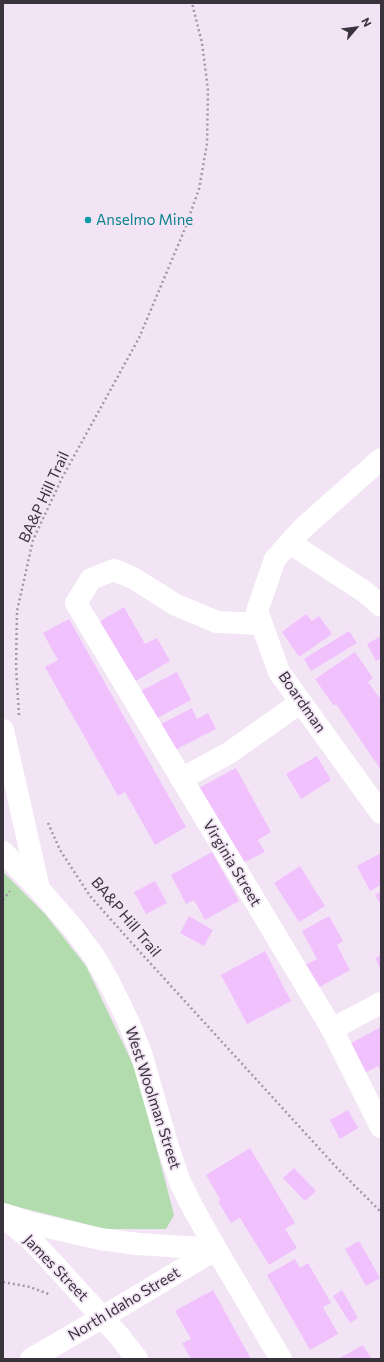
<!DOCTYPE html>
<html>
<head>
<meta charset="utf-8">
<style>
	body { margin:0 }
	#map { position:relative; width:384px; height:1362px; overflow:hidden; background:#f2e4f5; font-family:Commissioner,sans-serif }
	canvas { display:block }
	.frame { position:absolute; inset:0; border:4px solid #39343b; pointer-events:none }
	.north { position:absolute; left:336px; top:8px; width:40px; height:40px; -webkit-text-stroke:3px #f2e4f5; paint-order:stroke; rotate:62deg; font-size:11px; font-weight:700; line-height:16px; text-align:center; color:#39343b }
	.north::after { content:''; display:block; margin:auto; width:14px; height:18px; background:#39343b; clip-path:polygon(50% 0,100% 100%,50% 72%,0 100%) }
</style>
</head>
<body>
<div id="map">
<canvas width="384" height="1362"></canvas>
<div class="frame"></div>
<div class="north">N</div>
</div>
<script>
const ctx = document.querySelector('canvas').getContext('2d');
ctx.lineJoin = 'round';
function fill(path, color) { ctx.fillStyle = color; ctx.fill(path, 'evenodd'); }
const shape = rows => new Path2D(rows.map(r => 'M' + r).join(''));
function trace(path, color, width, dash) { ctx.strokeStyle = color; ctx.lineWidth = width; ctx.lineCap = dash ? 'butt' : 'round'; ctx.setLineDash(dash || []); ctx.stroke(path); }
function drawText(font, color, halo, rows, align = 'center') {
  ctx.font = font + ' Commissioner,sans-serif'; ctx.lineWidth = 3.5; ctx.setLineDash([]); ctx.textBaseline = 'middle'; ctx.strokeStyle = halo; ctx.fillStyle = color; for (const [text, x, y, turn = 0] of rows) {
    ctx.save(); ctx.translate(x, y); ctx.rotate((+turn || 0) * Math.PI / 180); ctx.textAlign = isNaN(turn) ? turn : align; if (halo) ctx.strokeText(text, 0, 0); ctx.fillText(text, 0, 0); ctx.restore();
  }
}
const green = shape([
	[3,872,45,914,86,966,137,1073,174,1215,166,1229,105,1229,3,1203]
]);
const building = shape([
	[124,607,145,644,157,638,170,661,134,682,99,622],
	[306,614,312,621,319,616,332,634,299,657,282,632],
	[69,619,186,827,155,845,125,792,118,796,45,667,58,660,43,633],
	[349,631,357,643,311,671,304,659],
	[381,636,381,658,376,661,367,644],
	[355,652,373,678,368,682,381,700,381,770,336,704,334,706,315,679],
	[177,672,191,700,154,720,139,692],
	[192,708,197,719,208,713,216,729,173,751,159,725],
	[317,756,331,780,301,799,286,774],
	[236,768,271,832,258,840,265,852,239,865,197,789],
	[212,852,239,901,205,920,194,900,186,904,171,875],
	[381,853,381,885,370,891,357,866],
	[300,866,325,906,299,922,274,883],
	[155,881,167,903,146,914,134,892],
	[381,891,381,905,375,895],
	[189,916,213,930,204,946,180,933],
	[329,916,343,941,337,945,350,970,314,990,301,967,317,959,302,931],
	[265,951,291,1001,247,1024,221,975],
	[381,955,381,970,375,958],
	[381,1027,381,1071,378,1066,361,1075,346,1046],
	[348,1110,358,1128,340,1139,330,1120],
	[250,1148,295,1223,285,1229,297,1248,269,1265,240,1218,231,1223,219,1203,220,1199,206,1175],
	[294,1168,316,1191,305,1201,283,1178],
	[359,1241,380,1278,366,1286,345,1249],
	[295,1259,300,1268,308,1263,331,1303,323,1307,338,1334,310,1350,267,1275],
	[213,1290,251,1359,191,1359,182,1343,191,1339,175,1311],
	[342,1290,358,1318,350,1323,333,1296],
	[363,1345,372,1359,338,1359]
]);
const path = shape([
	[19,715,16,666,17,611,33,540,62,478,139,338,184,231,199,189,207,144,208,90,202,43,192,3],
	[48,823,60,850,90,896,130,941,338,1169,381,1212],
	[3,900,10,891],
	[3,1282,30,1287,51,1295]
]);
const minor = shape([
	[381,459,303,528,275,559,257,611,279,672,381,813],
	[290,543,365,592,381,606],
	[261,624,217,622,176,605,133,578,114,570,91,579,76,603,332,1029,381,1127],
	[3,730,39,889],
	[181,779,229,753,301,702],
	[3,852,39,889,73,928,94,956,110,984,129,1023,141,1053,168,1147,180,1182,192,1206,216,1249,281,1359],
	[332,1029,381,1003],
	[3,1214,31,1223,100,1239,138,1244,216,1249],
	[5,1219,29,1238,51,1261,120,1337,137,1359],
	[31,1359,103,1317,216,1249]
]);
const markers = [
	[88,220,4,"#0f9aa8"]
];
const cultureNames = [
	["Anselmo Mine",96,220]
];
const streetNames = [
	["BA&P Hill Trail",44,497,-65],
	["Boardman",302,702,55],
	["Virginia Street",232,863,59],
	["BA&P Hill Trail",126,917,50],
	["West Woolman Street",153,1098,72],
	["James Street",56,1268,46],
	["North Idaho Street",124,1304,-31]
];
fill(green, '#b2dcae');
fill(building, '#f1c1fe');
trace(path, '#a197a3', 2.5, [2, 3]);
trace(minor, '#fff', 22);
for (const [x, y, r, color] of markers) { const dot = new Path2D(); dot.arc(x, y, r, 0, 2 * Math.PI); ctx.fillStyle = color; ctx.fill(dot); trace(dot, '#f2e4f5', 1.5); }
drawText('15px', '#0d838f', '#f2e4f5', cultureNames, 'left');
drawText('15px', '#39343b', '#f2e4f5', streetNames);
</script>
</body>
</html>
